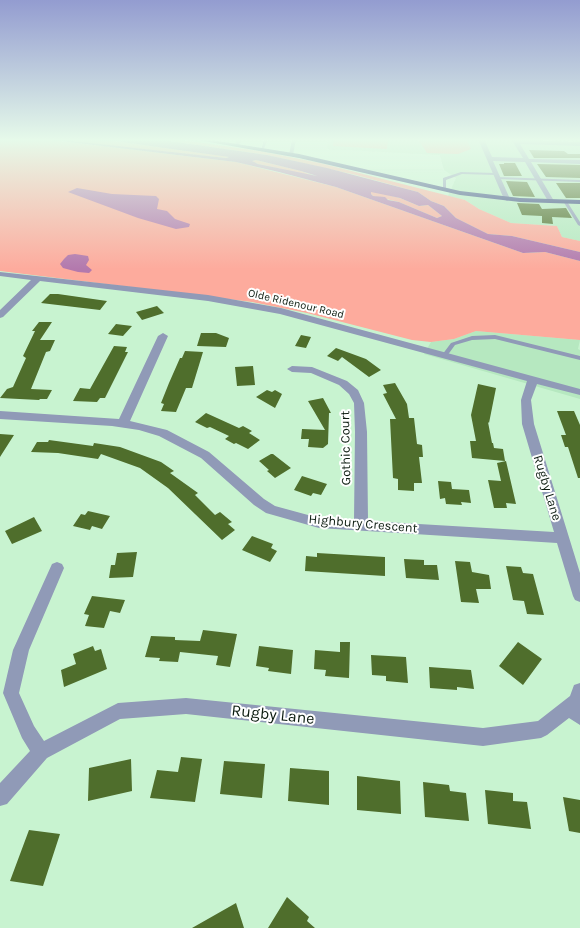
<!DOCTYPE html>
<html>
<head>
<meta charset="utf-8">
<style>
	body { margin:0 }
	canvas { display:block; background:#c8f3d0 }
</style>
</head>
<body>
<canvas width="580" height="928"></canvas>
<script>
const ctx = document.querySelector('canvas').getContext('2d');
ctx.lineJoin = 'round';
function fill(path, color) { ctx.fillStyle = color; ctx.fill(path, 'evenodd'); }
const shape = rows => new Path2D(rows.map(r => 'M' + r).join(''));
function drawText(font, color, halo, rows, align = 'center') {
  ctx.font = font + ' Karla,sans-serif'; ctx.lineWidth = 4; ctx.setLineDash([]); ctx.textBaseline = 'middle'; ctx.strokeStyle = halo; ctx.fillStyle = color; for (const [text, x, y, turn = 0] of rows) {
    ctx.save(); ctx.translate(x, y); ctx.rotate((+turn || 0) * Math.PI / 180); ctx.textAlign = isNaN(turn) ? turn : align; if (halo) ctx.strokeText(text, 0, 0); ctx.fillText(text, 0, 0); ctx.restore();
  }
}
const built = shape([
	[328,139,513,139,580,144,580,241,562,237,557,226,511,223,479,209,465,200,448,196,456,178,444,170,440,155,327,149],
	[476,331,580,340,578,349,580,350,580,399,424,354,431,342,454,339]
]);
const green = shape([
	[0,139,44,139,236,162,336,187,523,253,545,252,580,261,580,340,476,331,454,339,431,342,412,340,307,313,252,302,0,271],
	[76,139,115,141,230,157,226,158,72,142],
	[156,139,182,140,260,151,320,163,465,200,479,209,511,223,557,226,562,237,580,241,580,252,512,236,488,234,456,218,444,206,431,201,418,192,356,175,267,155],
	[334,139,388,139,387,149,333,146],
	[418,139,467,140,471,149,458,154,427,153],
	[256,160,301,171,317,177,258,164,251,161],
	[371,191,400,198,419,206,428,205,442,216,437,218,399,202,373,196,371,194]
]);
const water = shape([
	[44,139,76,139,72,141,226,158,229,157,115,141,77,139,156,139,267,155,327,168,418,192,431,201,444,206,456,218,488,234,512,236,580,252,580,261,545,252,523,253,336,187,279,172,236,162],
	[256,160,301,171,317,176,258,164,252,161],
	[371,192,400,198,419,206,428,205,442,216,437,218,399,202,388,200,385,197,373,196,371,194],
	[77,188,112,194,156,196,159,199,157,209,167,211,175,219,190,224,189,227,176,229,138,218,68,192],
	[75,254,88,256,89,260,86,265,92,270,89,273,78,272,63,268,60,264,64,259,68,255]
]);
const building = shape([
	[529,150,564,151,568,154,580,154,580,158,534,158],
	[504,163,515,163,522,176,504,176,499,164,504,164],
	[537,164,580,165,580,178,546,177],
	[506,181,527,182,535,197,513,196],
	[556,183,580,183,580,198,566,198],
	[517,203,539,204,542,209,566,208,572,218,552,217,553,224,542,223,542,216,522,215],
	[50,294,58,294,107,301,100,310,41,303],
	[157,306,164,313,142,320,136,312],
	[39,322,52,322,40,340,55,340,50,351,46,352,31,389,52,390,47,399,40,399,39,400,0,398,7,389,13,387,26,358,23,356,35,331,32,331],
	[116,324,132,326,123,336,108,334],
	[201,333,216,333,229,338,226,347,197,346],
	[301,335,311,337,306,348,295,346],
	[114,346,127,347,125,352,128,352,105,398,100,398,97,402,73,401,80,388,90,389],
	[336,348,366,359,381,370,369,377,342,357,338,361,327,356],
	[185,351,203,352,192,388,186,388,176,412,161,411,164,404,161,403,169,383,180,358,182,358],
	[253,366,255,385,237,386,235,367],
	[395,383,407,404,409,418,414,418,417,444,422,445,423,457,419,457,422,483,414,483,414,491,398,490,398,479,393,478,390,419,396,419,383,394,387,393,383,385],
	[478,384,496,388,489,423,488,422,492,443,493,443,494,448,503,449,505,461,472,458,470,441,476,441,471,415],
	[267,390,272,392,275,390,282,394,275,408,256,397],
	[323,398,331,413,329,413,328,444,323,448,308,447,309,439,301,439,302,429,325,430,308,401],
	[557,411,574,411,580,425,580,478,578,478,568,447,565,447,561,435,566,435],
	[206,413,239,428,243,426,252,431,249,433,260,440,248,449,236,443,234,444,225,439,229,436,210,427,207,428,195,422],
	[0,434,14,435,0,457],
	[49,440,93,446,94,443,120,447,161,462,174,471,170,473,198,493,195,495,215,515,220,512,232,522,228,524,235,530,222,540,168,488,140,468,101,454,98,459,58,453,31,452,37,442,48,442],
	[271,454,273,454,291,468,275,478,267,471,269,470,259,461],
	[506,461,516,504,506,503,507,508,494,508,488,480,501,481,497,463],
	[302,476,327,484,321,495,313,493,311,496,294,490],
	[438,481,451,482,452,489,469,490,471,503,461,502,462,505,446,504,445,498,440,499],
	[88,511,110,516,102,529,92,526,90,530,73,526,81,514,85,515],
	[34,517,42,531,12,544,5,531],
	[252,536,273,544,271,548,277,551,270,562,242,550],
	[137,552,133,577,109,578,111,565,115,565,117,553],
	[317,553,385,557,385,576,305,571,306,556,317,557],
	[404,559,424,560,424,565,437,565,439,580,406,578],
	[455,561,470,562,472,572,489,575,491,589,476,589,479,603,461,602],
	[506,566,521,567,523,573,533,574,544,615,527,614,524,601,513,600],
	[92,596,125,600,120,613,110,611,104,628,85,626,89,615,84,614],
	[203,630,237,634,230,667,216,665,218,656,180,652,178,662,159,661,160,658,145,657,151,636,175,637,175,640,200,641],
	[340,642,350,642,349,678,325,676,326,670,314,669,315,650,340,652],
	[518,642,542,659,523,685,499,666],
	[93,646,95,651,101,649,107,669,64,687,61,670,76,664,73,654],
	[259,646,293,650,291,674,268,671,269,668,256,666],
	[371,655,406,657,408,683,386,681,386,676,372,675],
	[429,667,471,670,474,689,457,687,457,690,430,688],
	[181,757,202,759,195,802,150,798,157,770,178,772],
	[131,759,132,791,88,801,89,768],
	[224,761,265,764,262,798,220,794],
	[290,768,329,771,329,805,288,801],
	[357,776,400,781,401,814,357,810],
	[423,782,449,785,450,791,466,793,469,821,425,817],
	[485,790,513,793,513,801,527,802,531,829,488,824],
	[563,797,580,800,580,833,569,831],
	[29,830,60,834,43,886,10,881],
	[287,897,309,917,307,921,315,928,268,928],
	[236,903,244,928,192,928]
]);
const lane = shape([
	[264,139,268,139,264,149,261,150,264,139],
	[292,139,296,139,293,155,291,156,289,155,292,139],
	[461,172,496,173,498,174,496,175,462,174,446,180,446,189,443,190,443,178,461,172],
	[497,177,580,180,580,182,498,179,497,179,497,177],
	[564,200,566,200,580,222,580,226,578,225,563,201,564,200],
	[495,335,580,356,580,360,495,339,472,340,455,345,447,356,443,356,442,355,451,343,472,336,495,335]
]);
const street = shape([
	[237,139,243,139,238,146,234,146,237,139],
	[478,139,484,139,492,157,523,158,511,139,580,142,580,146,520,144,529,159,580,160,580,164,531,162,554,201,551,203,548,201,525,162,493,161,510,199,507,201,504,199,478,139],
	[0,272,208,295,281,308,580,389,580,395,537,384,531,400,534,424,580,573,580,602,575,600,573,596,557,543,319,528,266,513,254,505,201,458,159,436,139,430,112,426,0,419,0,411,119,419,158,336,163,333,168,336,130,421,167,430,209,452,264,499,275,506,319,518,354,520,355,432,354,403,349,394,339,385,311,373,292,372,287,369,292,366,312,367,347,381,358,390,364,403,367,432,368,521,554,532,522,424,521,400,527,381,280,314,208,301,40,281,3,317,0,318,0,310,31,280,0,276,0,272],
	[57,562,62,564,64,568,29,650,19,693,34,726,44,741,118,703,186,698,483,728,538,721,570,696,574,685,580,683,580,725,569,718,547,735,541,738,483,746,186,714,120,719,47,758,7,804,0,806,0,783,30,751,22,738,3,693,13,650,52,564,57,562]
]);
const highway = shape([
	[192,139,206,139,299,154,460,191,520,198,580,200,580,204,520,202,460,195,299,158,192,139]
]);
const farStreetnames = [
	["Olde Ridenour Road",296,304,13]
];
const streetNames = [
	["Gothic Court",346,448,-91],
	["Rugby Lane",547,488,73],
	["Highbury Crescent",363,524,5]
];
const nearStreetnames = [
	["Rugby Lane",273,715,6]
];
fill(built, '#b6e8c0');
fill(green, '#fdab9d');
fill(water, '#b379ad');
fill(building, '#4f6e2c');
fill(lane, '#909ab7');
fill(street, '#909ab7');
fill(highway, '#33427c');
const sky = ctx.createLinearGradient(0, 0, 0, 269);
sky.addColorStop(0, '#939cd0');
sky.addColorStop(0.52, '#e6faea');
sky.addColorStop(1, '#e6faea00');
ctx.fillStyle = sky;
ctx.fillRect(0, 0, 580, 269);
drawText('11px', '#0c1c10', '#fff', farStreetnames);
drawText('13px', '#0c1c10', '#fff', streetNames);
drawText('16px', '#0c1c10', '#fff', nearStreetnames);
</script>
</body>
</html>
